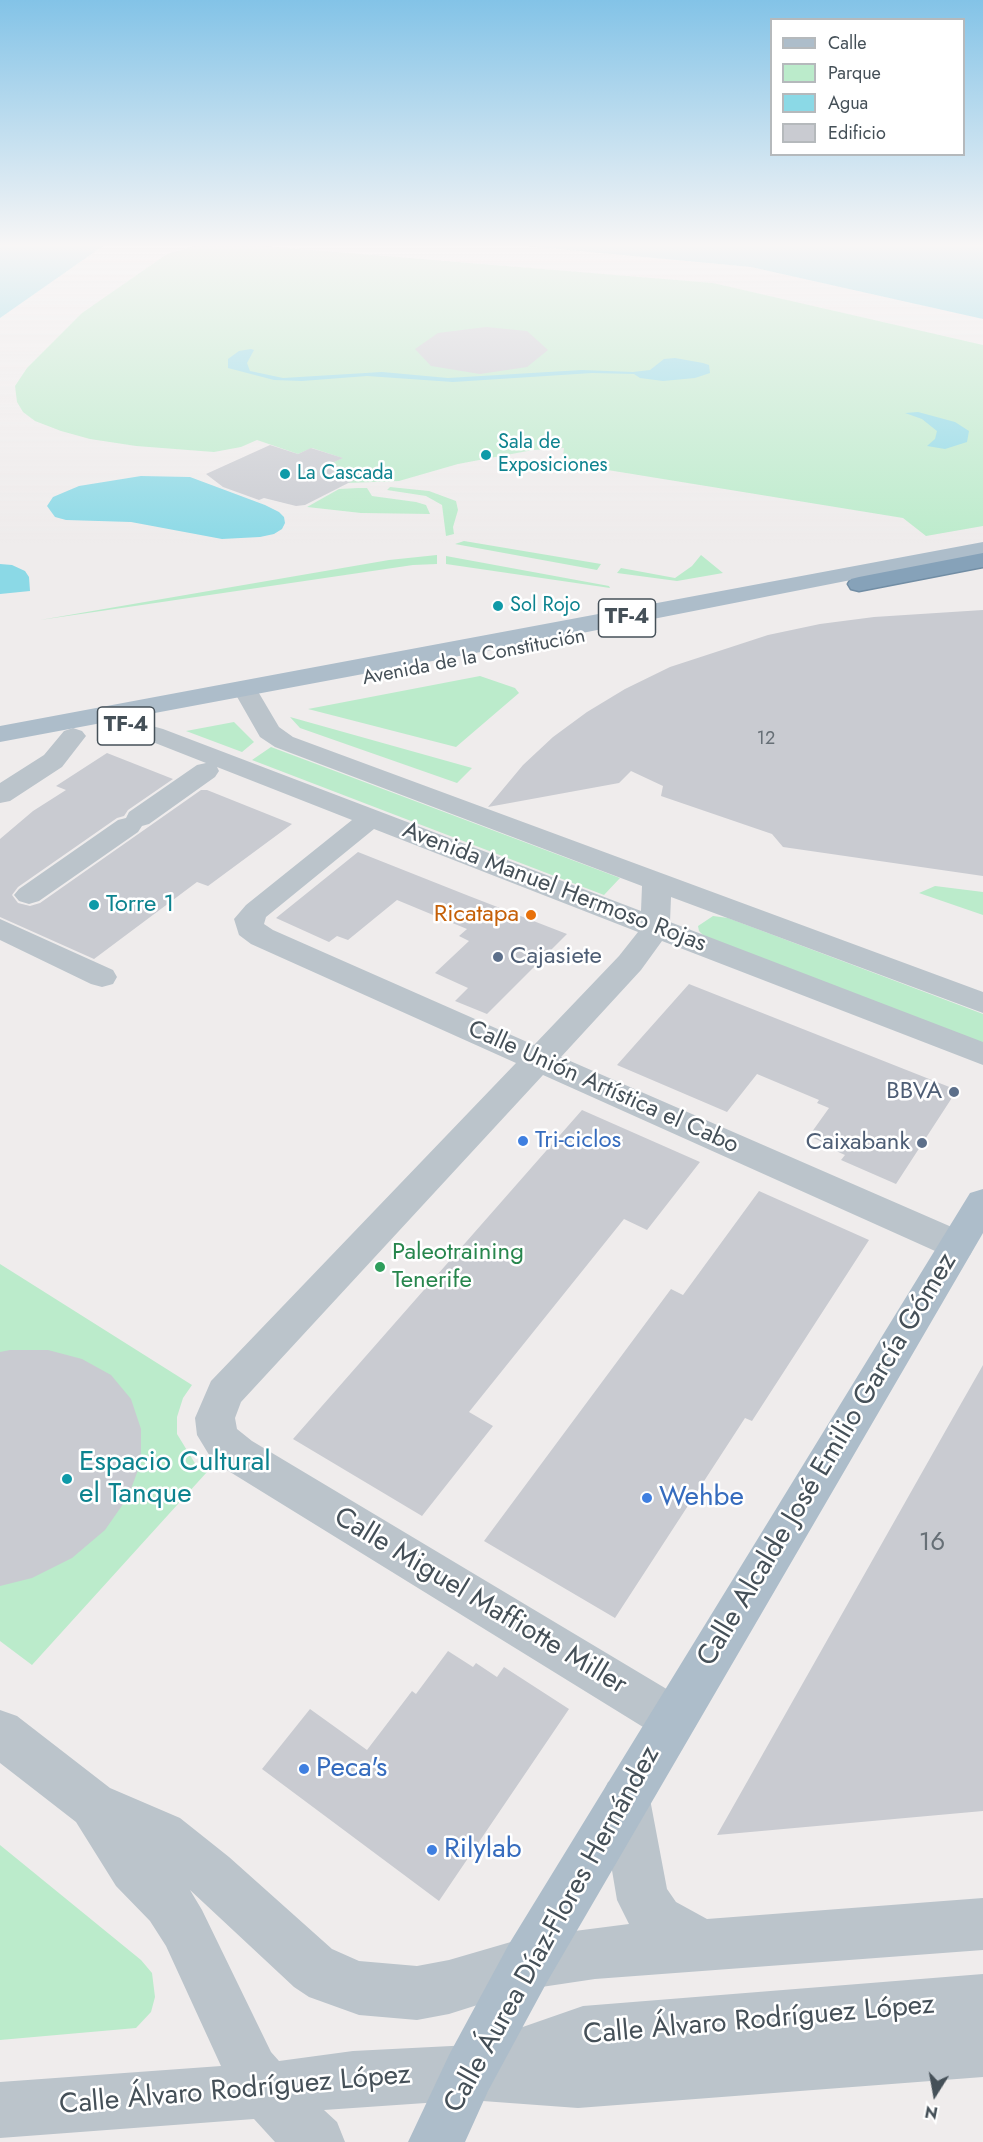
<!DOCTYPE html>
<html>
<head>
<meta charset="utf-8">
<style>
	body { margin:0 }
	#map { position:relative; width:983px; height:2142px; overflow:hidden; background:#efecec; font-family:Jost,sans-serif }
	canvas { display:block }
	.legend { position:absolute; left:770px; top:18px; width:195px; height:138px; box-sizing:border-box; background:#fff; border:2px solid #b5b9bc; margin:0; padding:8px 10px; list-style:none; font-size:18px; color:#455058 }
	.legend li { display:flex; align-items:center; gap:12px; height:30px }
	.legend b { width:30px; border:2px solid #b5b9bc }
	.north { position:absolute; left:905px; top:2064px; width:60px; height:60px; -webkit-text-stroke:4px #fff; paint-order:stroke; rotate:191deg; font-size:16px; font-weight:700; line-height:24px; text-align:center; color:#455058 }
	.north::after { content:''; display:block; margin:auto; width:21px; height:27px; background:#455058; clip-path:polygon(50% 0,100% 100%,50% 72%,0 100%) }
</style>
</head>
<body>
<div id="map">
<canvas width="983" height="2142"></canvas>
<ul class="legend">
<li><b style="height:8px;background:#adbdca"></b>Calle</li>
<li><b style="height:16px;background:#bbebcb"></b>Parque</li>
<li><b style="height:16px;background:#8bd9e6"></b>Agua</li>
<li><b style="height:16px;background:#c9cbd1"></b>Edificio</li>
</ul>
<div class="north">N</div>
</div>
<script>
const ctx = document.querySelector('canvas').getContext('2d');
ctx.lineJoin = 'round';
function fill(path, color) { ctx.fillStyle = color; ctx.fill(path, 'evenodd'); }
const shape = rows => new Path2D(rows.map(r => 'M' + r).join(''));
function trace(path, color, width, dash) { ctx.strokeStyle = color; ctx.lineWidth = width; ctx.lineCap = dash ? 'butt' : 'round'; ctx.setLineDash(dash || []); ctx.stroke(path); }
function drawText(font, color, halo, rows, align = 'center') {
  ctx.font = font + ' Jost,sans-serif'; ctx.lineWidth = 5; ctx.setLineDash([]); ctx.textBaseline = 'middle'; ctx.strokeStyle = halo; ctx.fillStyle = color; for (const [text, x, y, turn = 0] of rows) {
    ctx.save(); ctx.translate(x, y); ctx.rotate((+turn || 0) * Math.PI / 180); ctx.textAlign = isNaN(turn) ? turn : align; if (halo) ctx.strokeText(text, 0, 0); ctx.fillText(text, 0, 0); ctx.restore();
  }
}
const green = shape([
	[195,246,263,246,713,283,983,345,983,526,926,536,903,518,583,466,563,456,564,448,533,450,458,464,399,481,347,483,363,475,330,464,342,458,312,448,298,454,257,440,241,447,214,452,136,446,90,439,61,431,35,421,23,412,17,402,15,386,27,368,82,313,167,254],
	[390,487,429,491,456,501,458,510,453,527,454,534,446,536,442,505,426,496,387,490],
	[358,488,367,488,372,496,416,502,426,505,430,514,361,513,307,507,339,489],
	[464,541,601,564,597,570,455,544],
	[437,555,437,564,413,565,40,620,389,560],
	[701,555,723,573,677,581,617,573,621,568,675,578,692,566],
	[446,556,609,586,610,588,446,564],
	[480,676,515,688,519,693,456,747,308,709],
	[290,717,472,768,457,783,300,728],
	[234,722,254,742,242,752,186,731],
	[271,747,620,878,604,895,252,760],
	[935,886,983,892,983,915,919,893],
	[713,916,728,918,983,1014,983,1043,705,937,699,931,698,926],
	[0,1264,192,1385,183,1398,177,1417,177,1434,196,1465,207,1472,32,1665,0,1641],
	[0,1845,141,1960,152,1973,155,1997,151,2012,136,2028,0,2040]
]);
const water = shape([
	[0,246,103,246,0,318],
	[526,246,983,246,983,319,751,267],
	[251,349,254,350,247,363,250,371,283,378,382,372,448,378,582,370,633,372,650,370,664,359,675,358,703,363,709,365,710,373,695,378,663,381,640,378,634,374,592,373,453,382,367,376,302,381,274,380,228,368,228,359,239,351],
	[918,412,955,422,969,431,967,442,945,449,927,446,935,439,937,431,922,419,905,413],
	[141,476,190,477,265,505,279,512,284,517,285,523,282,529,274,534,260,537,222,539,131,522,66,520,55,517,47,506,53,497,79,486],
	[0,564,12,565,25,571,29,577,30,591,0,594]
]);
const building = shape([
	[486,327,527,331,548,350,527,367,480,374,431,366,415,349,438,333],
	[270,445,298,454,311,448,343,458,330,464,364,475,305,505,296,506,264,498,259,500,223,487,206,474],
	[983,610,983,876,783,847,772,834,661,796,663,786,631,771,619,783,488,807,523,765,553,737,587,712,625,689,670,667,768,635,820,624,874,617],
	[107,753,173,779,128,810,124,816,117,818,18,887,12,895,18,903,30,906,40,903,201,790,207,790,292,824,208,886,197,882,94,959,0,917,0,839,33,811,66,790,56,786],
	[358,852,469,896,567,934,487,1014,455,1001,468,988,435,973,469,941,459,936,467,929,397,900,348,940,337,936,329,942,276,918],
	[689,984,818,1035,957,1090,896,1184,841,1160,845,1155,836,1151,838,1149,809,1136,829,1108,817,1103,819,1100,757,1074,727,1112,617,1065],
	[582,1110,700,1162,647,1230,624,1219,469,1412,493,1426,422,1516,293,1439],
	[759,1191,869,1240,752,1421,745,1418,615,1618,484,1541,671,1289,683,1295],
	[10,1350,48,1350,82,1359,111,1375,131,1399,141,1429,141,1462,128,1497,105,1530,72,1558,32,1578,0,1586,0,1352],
	[983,1365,983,1811,717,1835,946,1430],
	[448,1651,473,1667,476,1663,497,1677,504,1667,569,1709,439,1901,262,1769,310,1709,367,1750,412,1691,416,1694]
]);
const minor = shape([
	[244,681,253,683,279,727,293,737,983,992,983,1013,671,897,670,922,983,1042,983,1065,662,941,641,970,561,1057,970,1235,975,1245,970,1255,957,1259,944,1255,543,1075,241,1402,235,1418,237,1429,252,1441,690,1703,697,1719,690,1735,673,1742,656,1735,222,1467,211,1458,197,1435,195,1418,211,1381,516,1063,251,944,239,935,234,919,246,905,352,820,217,767,219,771,215,777,149,824,142,826,138,832,39,901,29,904,19,901,14,895,19,889,118,820,126,818,129,812,197,765,206,763,145,739,114,731,110,726,114,721,123,718,163,729,641,911,642,886,275,747,260,737,232,688,235,683,244,681],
	[374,829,638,932,619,956,534,1045,273,930,264,924,266,917,374,829],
	[73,728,82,731,86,736,62,767,10,801,0,803,0,783,44,755,64,731,73,728],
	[0,919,113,970,117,977,113,984,102,987,91,984,0,940,0,919],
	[0,1710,17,1716,110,1788,180,1818,229,1857,332,1949,359,1961,417,1966,449,1960,528,1937,629,1924,617,1900,600,1799,608,1782,625,1774,642,1782,650,1799,667,1889,676,1902,707,1919,983,1898,983,1950,595,1979,528,1989,449,2014,417,2020,359,2015,309,1997,294,1987,190,1890,202,1910,271,2052,279,2061,353,2051,471,2045,583,2006,983,1974,983,2077,578,2108,469,2100,324,2110,337,2122,345,2142,275,2142,254,2119,0,2138,0,2082,221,2066,166,1946,150,1921,116,1886,76,1822,0,1763,0,1710]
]);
const major = shape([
	[983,542,983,554,582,633,0,742,0,726,983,542],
	[983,1189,983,1233,547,1982,488,2091,465,2142,408,2142,450,2053,509,1944,970,1193,983,1189]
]);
const highway = shape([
	[983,553,983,567,859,591,851,589,848,584,851,579,859,577,983,553]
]);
const markers = [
	[486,455,6,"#0f9aa8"],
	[285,474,6,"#0f9aa8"],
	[498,606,6,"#0f9aa8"],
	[94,905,6,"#0f9aa8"],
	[531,915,6,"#e8710a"],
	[498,957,6,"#5c6f8a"],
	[954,1092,6,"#5c6f8a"],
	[523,1141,6,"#3f7fe0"],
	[922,1143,6,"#5c6f8a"],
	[380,1267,6,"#2e9e5b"],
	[67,1479,6,"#0f9aa8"],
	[647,1498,6,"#3f7fe0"],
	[304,1769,6,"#3f7fe0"],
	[432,1850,6,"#3f7fe0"]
];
const farNumbernames = [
	["12",766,740]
];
const farCulturenames = [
	["Sala de",498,443],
	["Exposiciones",498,466],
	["La Cascada",297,474],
	["Sol Rojo",510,606]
];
const farStreetnames = [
	["Avenida de la Constitución",474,658,-11]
];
const shields = [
	[627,618,57],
	[126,726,57]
];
const shieldNames = [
	["TF-4",627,618],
	["TF-4",126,726]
];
const streetNames = [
	["Avenida Manuel Hermoso Rojas",554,888,21],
	["Calle Unión Artística el Cabo",603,1088,24]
];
const cultureNames = [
	["Torre 1",106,905]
];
const foodNames = [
	["Ricatapa",519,915]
];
const serviceNames = [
	["Cajasiete",510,957,"left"],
	["BBVA",942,1092],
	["Caixabank",910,1143]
];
const shopNames = [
	["Tri-ciclos",535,1141]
];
const leisureNames = [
	["Paleotraining",392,1253],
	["Tenerife",392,1281]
];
const nearNumbernames = [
	["16",932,1544]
];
const nearStreetnames = [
	["Calle Alcalde José Emilio García Gómez",828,1460,-59],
	["Calle Miguel Maffiotte Miller",480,1602,31],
	["Calle Áurea Díaz-Flores Hernández",553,1930,-61],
	["Calle Álvaro Rodríguez López",759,2021,-5],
	["Calle Álvaro Rodríguez López",235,2091,-5]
];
const nearCulturenames = [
	["Espacio Cultural",79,1463],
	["el Tanque",79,1495]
];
const nearShopnames = [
	["Wehbe",659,1498],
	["Peca's",316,1769],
	["Rilylab",444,1850]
];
fill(green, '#bbebcb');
fill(water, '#8bd9e6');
fill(building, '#c9cbd1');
trace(highway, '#718da4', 3);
fill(minor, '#bbc4cb');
fill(major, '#adbdca');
fill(highway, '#86a2b9');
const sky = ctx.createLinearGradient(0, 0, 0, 546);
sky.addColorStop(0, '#83c3e7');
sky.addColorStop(0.45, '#f8f6f6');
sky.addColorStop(1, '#f8f6f600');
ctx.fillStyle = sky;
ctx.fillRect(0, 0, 983, 546);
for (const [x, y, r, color] of markers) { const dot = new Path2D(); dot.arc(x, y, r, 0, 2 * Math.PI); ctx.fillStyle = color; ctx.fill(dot); trace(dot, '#fff', 2); }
drawText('18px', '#666f76', null, farNumbernames);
drawText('20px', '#0d838f', '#fff', farCulturenames, 'left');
drawText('20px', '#455058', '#fff', farStreetnames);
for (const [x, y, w] of shields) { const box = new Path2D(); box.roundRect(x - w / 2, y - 19, w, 38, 4.5); ctx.fillStyle = '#fff'; ctx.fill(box); trace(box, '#455058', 1.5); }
drawText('bold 22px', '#455058', null, shieldNames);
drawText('24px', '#455058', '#fff', streetNames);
drawText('24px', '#0d838f', '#fff', cultureNames, 'left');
drawText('24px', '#c56008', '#fff', foodNames, 'right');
drawText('24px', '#4e5e75', '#fff', serviceNames, 'right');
drawText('24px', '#366cbe', '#fff', shopNames, 'left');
drawText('24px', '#27864d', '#fff', leisureNames, 'left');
drawText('26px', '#666f76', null, nearNumbernames);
drawText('28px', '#455058', '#fff', nearStreetnames);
drawText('28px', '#0d838f', '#fff', nearCulturenames, 'left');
drawText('28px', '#366cbe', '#fff', nearShopnames, 'left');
</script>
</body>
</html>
